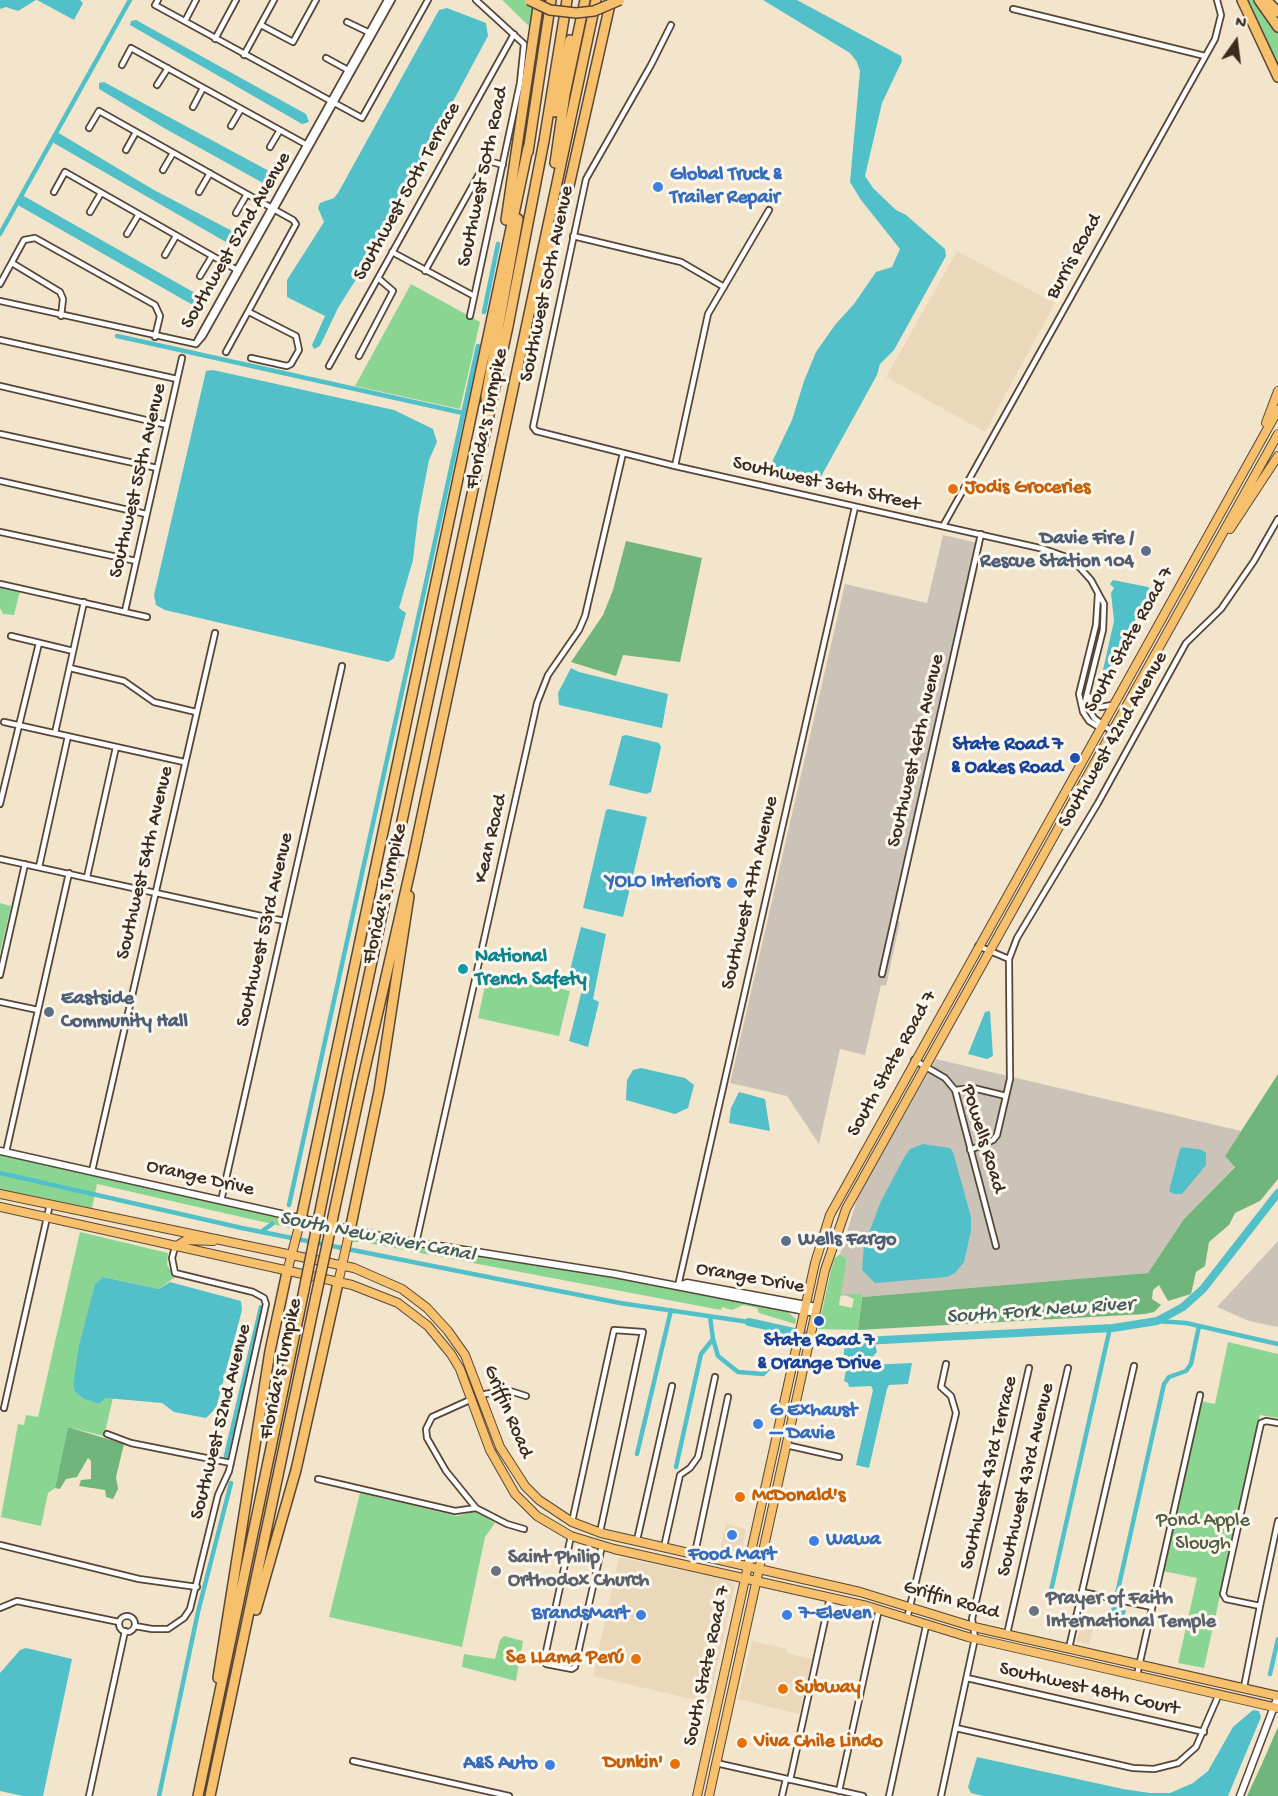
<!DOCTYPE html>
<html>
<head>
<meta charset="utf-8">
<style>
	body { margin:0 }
	#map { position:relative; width:1278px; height:1796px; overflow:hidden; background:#f3e5cb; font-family:"Gochi Hand",sans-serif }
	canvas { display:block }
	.north { position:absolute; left:1206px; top:12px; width:60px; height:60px; -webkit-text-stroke:4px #fbf7ec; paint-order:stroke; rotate:14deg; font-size:16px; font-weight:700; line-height:24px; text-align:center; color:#3b2a1e }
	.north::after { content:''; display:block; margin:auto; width:21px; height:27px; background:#3b2a1e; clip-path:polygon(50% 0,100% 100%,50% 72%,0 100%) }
</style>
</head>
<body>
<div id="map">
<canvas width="1278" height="1796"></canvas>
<div class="north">N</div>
</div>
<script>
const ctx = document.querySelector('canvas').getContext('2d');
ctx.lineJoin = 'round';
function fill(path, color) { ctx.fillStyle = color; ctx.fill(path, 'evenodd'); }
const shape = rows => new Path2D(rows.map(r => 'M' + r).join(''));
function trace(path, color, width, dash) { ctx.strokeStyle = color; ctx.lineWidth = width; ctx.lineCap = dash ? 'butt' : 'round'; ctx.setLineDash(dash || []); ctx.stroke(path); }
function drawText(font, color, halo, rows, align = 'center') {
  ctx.font = font + ' "Gochi Hand",sans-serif'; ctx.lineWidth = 6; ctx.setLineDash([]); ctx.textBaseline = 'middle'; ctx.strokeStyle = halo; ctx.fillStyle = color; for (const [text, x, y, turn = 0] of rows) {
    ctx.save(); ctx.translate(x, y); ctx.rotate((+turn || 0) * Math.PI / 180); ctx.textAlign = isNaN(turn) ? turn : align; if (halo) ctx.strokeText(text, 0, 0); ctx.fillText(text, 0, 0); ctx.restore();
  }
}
const built = shape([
	[957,251,1055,303,985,432,886,377],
	[726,1524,746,1529,742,1549,732,1556,719,1553],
	[619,1557,732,1581,735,1585,709,1703,593,1676],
	[1084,1612,1096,1614,1089,1645,1077,1642],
	[752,1641,787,1649,787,1653,812,1659,799,1714,738,1699]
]);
const industrial = shape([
	[943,535,983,544,898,921,900,922,886,986,881,985,865,1055,840,1049,819,1144,787,1096,730,1083,845,584,927,603],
	[936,1059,1241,1131,1225,1156,1235,1166,1184,1219,1148,1273,862,1297,862,1294,840,1296,847,1259,840,1254,858,1196],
	[1278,1241,1278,1327,1249,1321,1217,1307]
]);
const green = shape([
	[502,0,536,0,530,27],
	[1245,0,1254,0,1278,32,1278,70],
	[411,284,480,322,460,409,355,386],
	[0,586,20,591,14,615,3,614,0,608],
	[0,903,11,906,0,953],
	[488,972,570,991,559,1036,478,1018],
	[0,1153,234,1207,290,1221,294,1229,97,1184,92,1208,0,1189],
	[80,1232,168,1253,167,1265,175,1277,159,1289,103,1277,95,1284,73,1385,75,1392,84,1399,99,1404,106,1398,113,1398,104,1436,68,1427,55,1488,48,1493,41,1526,1,1517,18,1424,24,1425,26,1415,38,1417],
	[359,1237,565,1269,785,1310,796,1319,795,1324,759,1313,757,1308,743,1305,732,1310,722,1307,721,1310,362,1242,352,1242,354,1238],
	[840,1254,847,1259,839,1305,852,1308,854,1299,843,1294,862,1294,858,1330,818,1329,831,1270,835,1258],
	[1228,1342,1278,1354,1278,1418,1260,1415,1204,1668,1178,1663,1197,1578,1163,1571,1201,1401,1215,1404],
	[360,1493,457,1516,475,1511,495,1523,485,1537,462,1647,329,1617],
	[504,1636,523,1641,516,1681,462,1667,464,1654,495,1659,500,1640]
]);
const forest = shape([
	[626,541,702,558,680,662,623,655,616,676,571,662,603,615,613,590],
	[1278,1074,1278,1179,1260,1201,1235,1213,1229,1225,1209,1242,1205,1266,1196,1272,1191,1294,1168,1301,1159,1285,1153,1290,1152,1299,1161,1305,1154,1312,1145,1314,858,1330,862,1297,1148,1273,1184,1219,1235,1167,1225,1156],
	[68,1427,124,1444,116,1477,118,1489,113,1499,106,1497,105,1490,79,1486,81,1480,91,1479,91,1461,88,1458,77,1477,66,1479,60,1489,55,1488],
	[1278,1727,1278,1796,1247,1796,1261,1766]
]);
const water = shape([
	[0,0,36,0,18,11,6,7,0,9],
	[37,0,80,0,83,3,74,20],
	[763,0,797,0,901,56,902,61,882,103,865,176,873,188,896,210,906,215,945,249,946,256,894,350,880,364,877,375,818,482,814,484,776,477,771,472,773,460,792,420,804,381,816,352,835,325,854,304,876,272,892,267,900,249,861,200,850,182,860,71,857,62,850,53],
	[447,8,486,23,488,36,367,262,338,308,320,346,314,349,312,345,325,316,287,297,287,280,324,222,318,208,320,203,334,198,338,193,439,10],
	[136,20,306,114,309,122,302,124,130,25,131,21],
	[104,82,269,171,270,179,263,183,164,128,99,89,99,83],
	[57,132,154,190,236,233,238,241,231,245,52,142],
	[22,195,202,297,205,305,202,309,198,308,16,204],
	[213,370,394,410,433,429,437,442,429,460,418,517,413,560,399,608,406,613,394,658,388,662,165,610,156,605,154,595,206,371],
	[1113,580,1148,587,1151,591,1109,669,1103,670,1114,621,1111,593,1114,588,1110,584],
	[571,668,579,672,668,694,662,728,559,705,558,693],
	[626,735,659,743,661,747,651,792,646,794,609,785,622,736],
	[609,809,647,817,623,917,583,908,606,810],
	[581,927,606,934,593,999,599,1002,588,1047,569,1041,583,986,567,982],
	[990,1011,993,1056,987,1059,968,1054,985,1012],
	[641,1068,685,1078,694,1085,688,1108,675,1114,626,1100,627,1080,633,1070],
	[739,1092,765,1099,770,1131,729,1123,731,1108],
	[923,1144,950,1148,953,1152,971,1217,971,1231,964,1262,955,1273,947,1277,875,1283,862,1270,864,1246,881,1201,905,1156,910,1149],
	[1183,1147,1202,1150,1206,1153,1206,1165,1182,1194,1174,1194,1169,1191,1180,1149],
	[103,1277,159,1289,170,1282,241,1301,242,1310,219,1397,216,1408,206,1418,174,1412,162,1403,106,1398,99,1404,84,1399,75,1392,73,1385,79,1346,95,1284],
	[845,1340,875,1344,877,1352,867,1362,869,1365,912,1363,908,1384,889,1385,887,1389,869,1468,856,1465,873,1390,871,1386,849,1387,848,1383,844,1381,847,1365,843,1363],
	[1112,1606,1118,1606,1126,1611,1121,1626,1116,1629,1109,1627,1108,1623],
	[26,1648,72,1659,43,1796,23,1796,0,1791,0,1673,20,1650],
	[1253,1710,1259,1711,1261,1717,1228,1796,983,1796,971,1793,968,1787,977,1757,1123,1789,1150,1793,1170,1793,1193,1783,1208,1771,1233,1727]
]);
const canal = shape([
	[0,234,130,0],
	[484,312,498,244],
	[117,336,463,413],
	[0,1173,242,1228,498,1279,620,1303,749,1322],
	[289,1205,478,346],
	[261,1232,272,1224],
	[1157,1321,1186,1323,1278,1344],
	[713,1339,718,1356,738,1372,763,1374,778,1359],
	[637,1454,671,1310],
	[226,1456,261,1307],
	[676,1467,701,1354,713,1339,710,1316],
	[1117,1594,1164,1384,1169,1377,1186,1371,1191,1364,1199,1326],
	[1048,1604,1110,1328],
	[1270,1674,1278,1639],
	[159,1796,198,1612,231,1483]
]);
const river = shape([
	[749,1322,825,1339,864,1341,1113,1328,1157,1321,1183,1307,1203,1289,1278,1193]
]);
const minor = shape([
	[158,0,155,5,362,118,428,0],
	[1013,9,1205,56],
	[185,21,196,0],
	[347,22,370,33],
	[261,25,293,42,316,0],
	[671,25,651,65,586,179,533,427,536,431,675,466,1044,549,1072,559,1091,580,1104,604,1103,630,1085,702,1094,718,1111,731],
	[215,39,236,0],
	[244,55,274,0],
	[326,58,348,70],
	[122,65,131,48,307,145],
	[157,85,168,68],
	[193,107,203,88],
	[231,126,241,109],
	[89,128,99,111,293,220,296,224,226,352],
	[270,147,280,130],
	[126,150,136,132],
	[163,170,173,153],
	[54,192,65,172,237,270],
	[199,192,210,173],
	[90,212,101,193],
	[236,213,247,194],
	[127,234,139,214],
	[573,236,681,262,724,287],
	[392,252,474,296],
	[165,255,176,236],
	[12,263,60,292,63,299,61,316],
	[425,271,483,167,492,162,503,165],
	[200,276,212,256],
	[0,284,24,240,35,238,155,305,160,316,155,337],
	[0,301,196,344],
	[249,312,296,336,299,350,291,364,287,366,251,358],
	[470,316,520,83,524,44,476,0],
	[0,340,177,379],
	[197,341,387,0],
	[196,344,203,336,392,0],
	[359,356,393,291,378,278],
	[329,366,514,34],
	[0,386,167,425],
	[0,434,157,468],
	[675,466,708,314,769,210],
	[0,481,146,514],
	[943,526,1215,39,1221,15,1217,0],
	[0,532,136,561],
	[0,584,147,617],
	[1098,594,1096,625,1079,694,1083,712,1089,721,1102,729],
	[125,611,182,358],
	[11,636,73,651],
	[70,668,124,681,154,702,196,712],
	[1087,694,1093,705,1101,707,1112,705],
	[4,722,184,762],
	[55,733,84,602],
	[0,804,39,643],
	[0,859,284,921],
	[39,867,68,736],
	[87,877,116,747],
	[978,946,1009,959,1017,938,1098,803,1186,643,1221,609,1254,561,1278,519],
	[882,974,981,534],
	[0,975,25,864],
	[0,1002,38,1010],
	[914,1060,945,1078,955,1090,996,1246],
	[955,1090,973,1088,1006,1096],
	[970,1150,993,1140,997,1135,1010,1079,1009,959],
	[6,1152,69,873],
	[92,1171,215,633],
	[221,1201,342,666],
	[416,1243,537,703,548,675,579,630,585,616,623,453],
	[678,1286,855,507],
	[480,1395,507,1390,526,1396],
	[472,1399,432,1417,426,1429,427,1438,446,1471,476,1508],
	[4,1408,50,1204],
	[1278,1423,1266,1421,1261,1423,1223,1594,1226,1599,1260,1606,1278,1521],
	[107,1434,131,1443,231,1463],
	[786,1445,839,1457],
	[318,1479,455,1511,476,1508,507,1524,524,1529],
	[572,1522,614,1330,643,1332,600,1532],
	[571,1536,544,1661,546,1664,572,1669,575,1667,602,1546],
	[637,1540,672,1386],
	[0,1545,139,1579,197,1587],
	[664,1547,680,1475,690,1468,698,1457,715,1377],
	[695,1553,728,1397],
	[1082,1592,1152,1607],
	[0,1608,17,1601,119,1622],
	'119 1624a8 8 0 1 1 16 0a8 8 0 1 1-16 0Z',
	[907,1619,956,1413,951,1396,941,1387,946,1364],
	[135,1626,152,1629,168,1629,184,1618,190,1609,218,1495,229,1471,266,1304,264,1298,253,1292,175,1273,172,1258,175,1247],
	[1007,1634,1068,1368],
	[1069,1648,1134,1366],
	[1137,1675,1200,1395],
	[967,1678,1204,1732],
	[1244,1687,1260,1606],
	[956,1728,1133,1768,1154,1769,1178,1763,1196,1747,1219,1694],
	[353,1761,509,1796],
	[716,1763,863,1796],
	[790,1780,830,1597],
	[839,1791,879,1609],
	[89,1796,125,1631],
	[782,1796,786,1779],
	[889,1796,926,1626],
	[941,1796,975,1638,972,1619,1029,1368]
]);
const tertiary = shape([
	[0,1151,388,1238,615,1274,815,1313],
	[678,1286,687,1283,817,1307],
	[1240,1796,1278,1696]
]);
const primary = shape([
	[1266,423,1278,391],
	[1230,529,1278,456],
	[0,1194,354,1268,402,1289,427,1308,448,1331,465,1355,500,1447,525,1486,539,1500,572,1522,601,1533,860,1592,974,1627,1278,1696],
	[0,1207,352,1285,398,1303,428,1326,451,1354,460,1369,490,1450,515,1494,537,1516,571,1536,614,1549,867,1606,968,1637,1278,1708],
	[175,1247,186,1240,213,1241],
	[287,1272,301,1219],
	[338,1283,350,1230],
	[697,1796,815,1263,830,1215,1278,410],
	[709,1796,825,1270,846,1209,1278,434]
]);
const motorway = shape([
	[1242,0,1278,77],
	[1259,0,1278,27],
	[1266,0,1278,12],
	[555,112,570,40],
	[528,152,551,0],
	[555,163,565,94,585,0],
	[506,220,539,0],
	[535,308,569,186,611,0],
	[487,410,486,396,518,219],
	[347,1078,508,326,544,141,567,0],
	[362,1082,411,867,596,0],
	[301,1219,528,148],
	[350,1230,379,1091,409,896],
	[256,1610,296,1470,338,1283],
	[218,1678,270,1351,287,1272],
	[198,1796,304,1290],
	[210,1796,316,1296]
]);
const motorwayBridge = shape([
	[529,0,550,10,576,13,594,11,620,0],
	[304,1290,347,1078],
	[316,1296,362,1082]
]);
const markers = [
	[658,187,6,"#3f7fe0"],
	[953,489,6,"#e8710a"],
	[1146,551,6,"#5c6f8a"],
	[1075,758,6,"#1a4fb4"],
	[732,883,6,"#3f7fe0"],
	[463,969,6,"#0f9aa8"],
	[49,1012,6,"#5c6f8a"],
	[786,1241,6,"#5c6f8a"],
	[819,1321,6,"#1a4fb4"],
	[758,1424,6,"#3f7fe0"],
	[740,1497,6,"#e8710a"],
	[732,1535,6,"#3f7fe0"],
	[814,1541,6,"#3f7fe0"],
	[496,1571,6,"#6b7280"],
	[1034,1611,6,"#6b7280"],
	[641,1615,6,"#3f7fe0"],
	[787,1615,6,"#3f7fe0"],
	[636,1659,6,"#e8710a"],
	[783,1689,6,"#e8710a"],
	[742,1743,6,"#e8710a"],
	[675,1764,6,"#e8710a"],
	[550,1765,6,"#3f7fe0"]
];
const shopNames = [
	["Global Truck &",670,176],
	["Trailer Repair",670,199],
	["YOLO Interiors",720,883,"right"],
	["G Exhaust",770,1412],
	["– Davie",770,1435],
	["Wawa",826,1541],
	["Food Mart",732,1556,"center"],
	["BrandsMart",629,1615,"right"],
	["7-Eleven",799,1615],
	["A&S Auto",538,1765,"right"]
];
const streetNames = [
	["Southwest 50th Road",484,177,-78],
	["Southwest 50th Terrace",408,192,-61],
	["Southwest 52nd Avenue",237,241,-60],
	["Burris Road",1075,257,-61],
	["Southwest 50th Avenue",548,284,-78],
	["Florida's Turnpike",488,419,-78],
	["Southwest 55th Avenue",139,481,-77],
	["Southwest 36th Street",826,485,13],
	["South State Road 7",1130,640,-61],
	["Southwest 42nd Avenue",1114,740,-60],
	["Southwest 46th Avenue",917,751,-77],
	["Kean Road",492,839,-77],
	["Southwest 54th Avenue",146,863,-77],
	["Southwest 47th Avenue",751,893,-77],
	["Florida's Turnpike",386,894,-77],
	["Southwest 53rd Avenue",266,930,-77],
	["South State Road 7",893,1064,-61],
	["Powells Road",982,1139,73],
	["Orange Drive",200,1179,13],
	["Orange Drive",750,1279,10],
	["Florida's Turnpike",282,1369,-78],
	["Griffin Road",507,1412,67],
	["Southwest 52nd Avenue",222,1422,-76],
	["Southwest 43rd Terrace",990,1473,-77],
	["Southwest 43rd Avenue",1027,1480,-77],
	["Griffin Road",951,1601,16],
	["South State Road 7",708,1666,-78],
	["Southwest 48th Court",1089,1690,13]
];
const foodNames = [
	["Jodis Groceries",965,489],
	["McDonald's",752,1497],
	["Se LLama Perú",624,1659,"right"],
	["Subway",795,1689],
	["Viva Chile Lindo",754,1743],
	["Dunkin'",663,1764,"right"]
];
const serviceNames = [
	["Davie Fire /",1134,540,"right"],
	["Rescue Station 104",1134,563,"right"],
	["Eastside",61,1000],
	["Community Hall",61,1023],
	["Wells Fargo",798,1241]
];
const transitNames = [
	["State Road 7",1063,746],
	["& Oakes Road",1063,769],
	["State Road 7",819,1342,"center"],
	["& Orange Drive",819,1365,"center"]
];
const cultureNames = [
	["National",475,958],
	["Trench Safety",475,981]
];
const parkNames = [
	["Pond Apple",1203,1522],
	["Slough",1203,1545]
];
const worshipNames = [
	["Saint Philip",508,1559],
	["Orthodox Church",508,1582],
	["Prayer of Faith",1046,1600],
	["International Temple",1046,1623]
];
const waterNames = [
	["South New River Canal",377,1238,11],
	["South Fork New River",1040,1312,-4]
];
fill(built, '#ebd8ba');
fill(industrial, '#cbc3b8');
fill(green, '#8bd592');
fill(forest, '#70b67c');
fill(water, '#52c0c8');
trace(canal, '#52c0c8', 4.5);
trace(river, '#52c0c8', 8);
trace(minor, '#574638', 8);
trace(tertiary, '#574638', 9);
trace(primary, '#574638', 10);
trace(motorway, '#574638', 12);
trace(minor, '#fff', 4.5);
trace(tertiary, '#fff', 6);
trace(primary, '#f7c06c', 8);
trace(motorway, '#f7c06c', 9);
trace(motorwayBridge, '#574638', 12, []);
trace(motorwayBridge, '#f7c06c', 9);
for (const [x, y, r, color] of markers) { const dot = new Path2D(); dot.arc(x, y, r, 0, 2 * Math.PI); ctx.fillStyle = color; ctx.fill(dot); trace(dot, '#fbf7ec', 2); }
drawText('bold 20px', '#366cbe', '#fbf7ec', shopNames, 'left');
drawText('20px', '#3b2a1e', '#fbf7ec', streetNames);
drawText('bold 20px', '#c56008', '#fbf7ec', foodNames, 'left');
drawText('bold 20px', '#4e5e75', '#fbf7ec', serviceNames, 'left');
drawText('bold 20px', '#164399', '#fbf7ec', transitNames, 'right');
drawText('bold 20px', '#0d838f', '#fbf7ec', cultureNames, 'left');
drawText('20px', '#535d41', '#fbf7ec', parkNames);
drawText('bold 20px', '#5b616d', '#fbf7ec', worshipNames, 'left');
drawText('italic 21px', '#435e5a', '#fbf7ec', waterNames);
</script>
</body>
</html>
